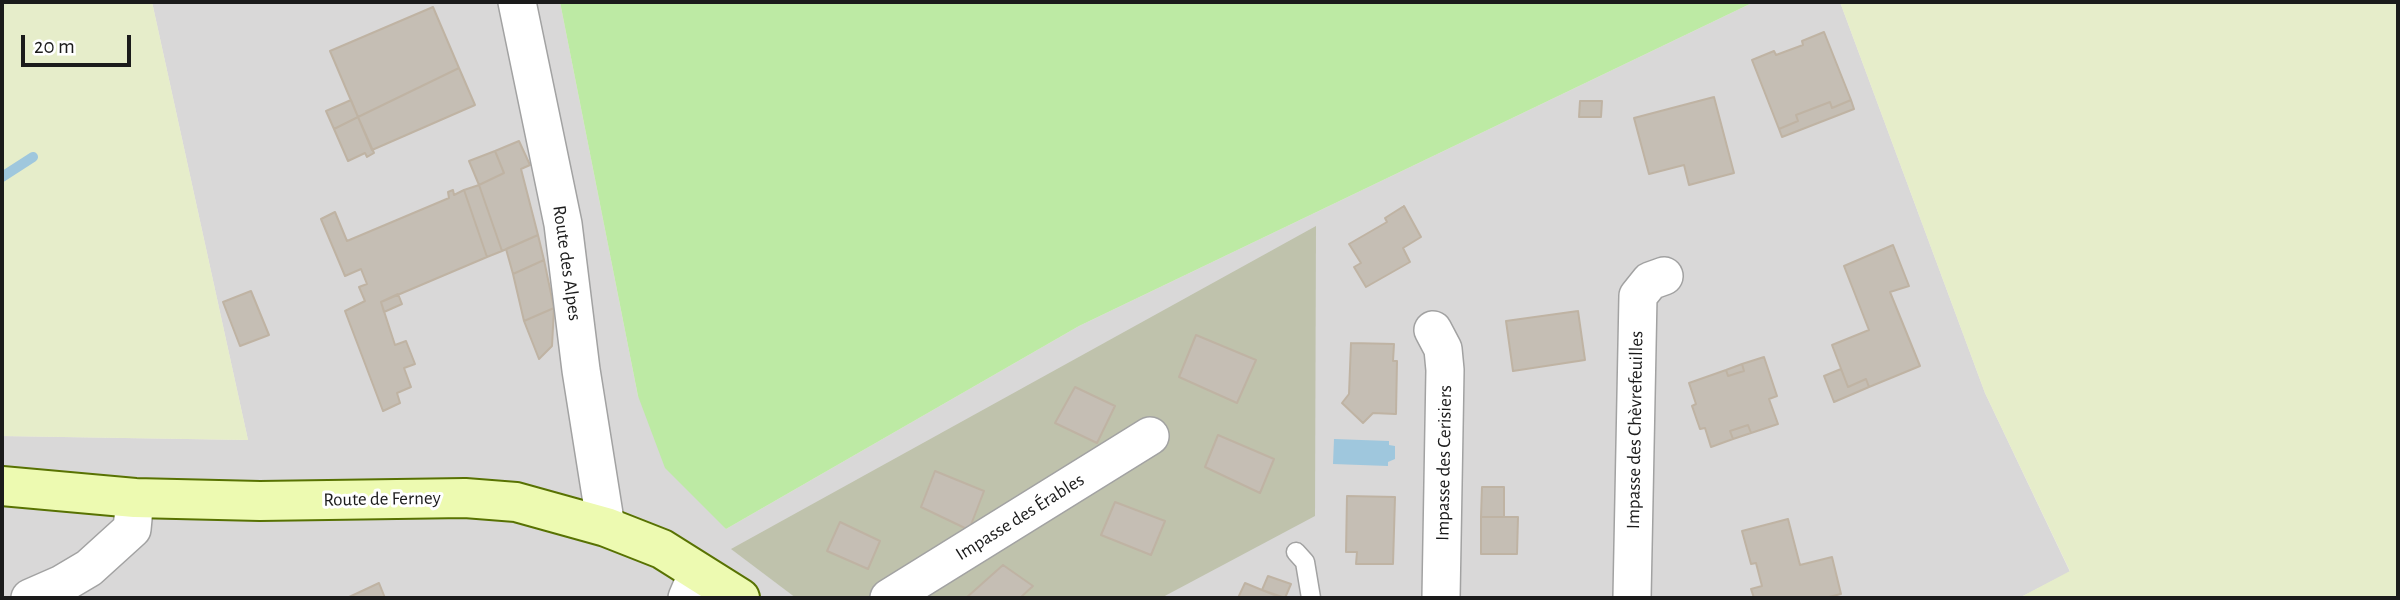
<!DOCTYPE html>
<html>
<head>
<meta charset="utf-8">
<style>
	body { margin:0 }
	#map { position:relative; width:2400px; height:600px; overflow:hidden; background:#edebe0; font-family:"Alegreya Sans",sans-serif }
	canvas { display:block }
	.frame { position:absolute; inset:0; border:4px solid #1b1b1b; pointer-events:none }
	.scale { position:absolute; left:21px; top:35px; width:110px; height:32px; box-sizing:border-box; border:4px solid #1b1b1b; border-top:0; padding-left:9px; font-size:21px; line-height:24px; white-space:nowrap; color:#1b1b1b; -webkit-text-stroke:5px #fff; paint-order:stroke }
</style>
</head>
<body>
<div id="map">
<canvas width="2400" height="600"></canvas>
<div class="frame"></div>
<div class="scale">20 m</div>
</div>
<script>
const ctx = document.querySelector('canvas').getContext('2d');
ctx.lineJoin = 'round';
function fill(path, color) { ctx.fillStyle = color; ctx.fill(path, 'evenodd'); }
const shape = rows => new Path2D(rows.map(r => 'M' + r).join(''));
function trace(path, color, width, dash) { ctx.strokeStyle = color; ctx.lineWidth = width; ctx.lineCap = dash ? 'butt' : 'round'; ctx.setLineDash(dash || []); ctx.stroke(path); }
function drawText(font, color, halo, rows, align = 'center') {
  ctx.font = font + ' "Alegreya Sans",sans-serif'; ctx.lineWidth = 6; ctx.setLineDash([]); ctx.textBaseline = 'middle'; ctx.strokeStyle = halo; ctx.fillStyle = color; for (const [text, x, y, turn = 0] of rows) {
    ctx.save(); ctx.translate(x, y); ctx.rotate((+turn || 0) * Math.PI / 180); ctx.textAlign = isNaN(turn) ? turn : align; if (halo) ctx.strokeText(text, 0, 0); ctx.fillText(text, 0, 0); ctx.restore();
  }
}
const residential = shape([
	[152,2,560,2,638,396,726,529,1079,326,1754,2,1840,2,1985,393,2070,572,2019,598,2,598,2,436,248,440]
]);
const construction = shape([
	[1316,226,1315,516,1161,598,796,598,731,549]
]);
const farmland = shape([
	[2,2,152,2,248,440,2,436],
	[1840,2,2398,2,2398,598,2019,598,2070,571,1985,393]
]);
const grass = shape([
	[560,2,1754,2,1079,326,726,529,665,468,638,396]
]);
const water = shape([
	[1334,439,1389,441,1389,445,1395,446,1395,459,1388,462,1388,466,1333,464]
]);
const stream = shape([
	[2,177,33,157]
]);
const building = shape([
	[433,7,459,68,358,117,330,51,433,7],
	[1824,32,1851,100,1832,108,1830,102,1796,115,1798,121,1779,129,1752,60,1774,51,1776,55,1803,45,1802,41,1824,32],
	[459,68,475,105,372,150,358,117,459,68],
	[1714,97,1734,173,1689,185,1684,165,1649,174,1634,118,1714,97],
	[351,100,358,117,334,129,326,111,351,100],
	[1851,100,1854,109,1782,137,1779,129,1798,121,1796,115,1830,102,1832,108,1851,100],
	[1580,101,1602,101,1601,117,1579,117,1580,101],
	[358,117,374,153,367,157,365,153,348,161,334,129,358,117],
	[519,141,530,165,521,169,538,235,502,251,479,185,504,173,495,151,519,141],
	[495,151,504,173,479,185,469,161,495,151],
	[479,185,502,251,487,257,464,190,479,185],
	[453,190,454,195,464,190,487,257,381,302,395,345,406,341,415,364,404,368,411,387,397,393,400,403,383,411,345,311,365,301,359,287,367,284,361,269,345,276,321,219,335,212,347,241,449,198,448,192,453,190],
	[1404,206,1421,237,1403,248,1410,262,1366,287,1354,267,1361,263,1349,244,1387,222,1385,218,1404,206],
	[538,235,544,260,513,274,506,249,538,235],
	[1893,245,1909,286,1890,292,1920,366,1869,387,1866,379,1848,387,1832,345,1869,330,1844,266,1893,245],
	[544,260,554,308,524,321,513,274,544,260],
	[251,291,269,335,240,346,223,302,251,291],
	[398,294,402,304,384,312,381,302,398,294],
	[554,308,552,346,539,359,524,321,554,308],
	[1578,311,1585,360,1513,371,1506,321,1578,311],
	[1196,335,1256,360,1237,403,1179,377,1196,335],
	[1351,343,1394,344,1393,361,1397,361,1396,414,1373,413,1363,423,1342,403,1349,394,1351,343],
	[1764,357,1777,396,1769,399,1778,424,1751,433,1748,425,1730,431,1733,439,1711,447,1705,428,1700,429,1692,406,1696,404,1689,383,1726,370,1728,376,1744,371,1742,364,1764,357],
	[1742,364,1744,371,1728,376,1726,370,1742,364],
	[1841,369,1848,387,1866,379,1869,387,1834,402,1824,376,1841,369],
	[1075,387,1115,406,1097,443,1055,423,1075,387],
	[1748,425,1751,433,1733,439,1730,431,1748,425],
	[1218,435,1274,459,1260,493,1205,467,1218,435],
	[935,471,984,491,969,530,921,507,935,471],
	[1482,487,1504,487,1504,517,1481,517,1482,487],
	[1347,496,1395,497,1393,564,1356,564,1357,552,1346,552,1347,496],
	[1115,502,1165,521,1151,555,1101,535,1115,502],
	[1481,517,1518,517,1517,554,1481,554,1481,517],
	[1788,519,1800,565,1832,557,1841,594,1825,598,1754,598,1751,589,1762,586,1756,563,1751,564,1742,531,1788,519],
	[840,522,880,541,868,569,827,551,840,522],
	[1003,565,1033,586,1020,598,966,598,1003,565],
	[1268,576,1291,584,1285,598,1262,590,1268,576],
	[379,583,385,598,347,598,379,583],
	[1245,583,1262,590,1282,598,1238,598,1245,583]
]);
const service = shape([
	[1296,552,1305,562,1311,598]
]);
const minor = shape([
	[517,2,563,224,581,370,606,527],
	[1433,330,1443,349,1445,370,1441,598],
	[30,598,62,584,89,568,132,529,135,498],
	[687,598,698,572],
	[889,598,1150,436],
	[1632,598,1638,296,1650,281,1664,276]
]);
const secondary = shape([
	[2,486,135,498,260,501,465,498,516,502,606,527,662,549,740,598]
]);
const streetNames = [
	["Route des Alpes",567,263,82],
	["Impasse des Chèvrefeuilles",1635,430,-89],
	["Impasse des Cerisiers",1444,463,-89],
	["Route de Ferney",382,499,-1],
	["Impasse des Érables",1020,517,-32]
];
fill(residential, '#d9d8d8');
fill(construction, '#bfc2ac');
fill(farmland, '#e6edca');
fill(grass, '#bdeaa4');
fill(water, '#9fc7dd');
trace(stream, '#9fc7dd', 10);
fill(building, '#c5beb4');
trace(building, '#bfb3a3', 2);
trace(service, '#a2a2a2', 21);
trace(minor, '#a2a2a2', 40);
trace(secondary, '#587202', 42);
trace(service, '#fff', 18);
trace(minor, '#fff', 37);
trace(secondary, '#edfab1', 38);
drawText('19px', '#1b1b1b', '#fff', streetNames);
</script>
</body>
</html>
